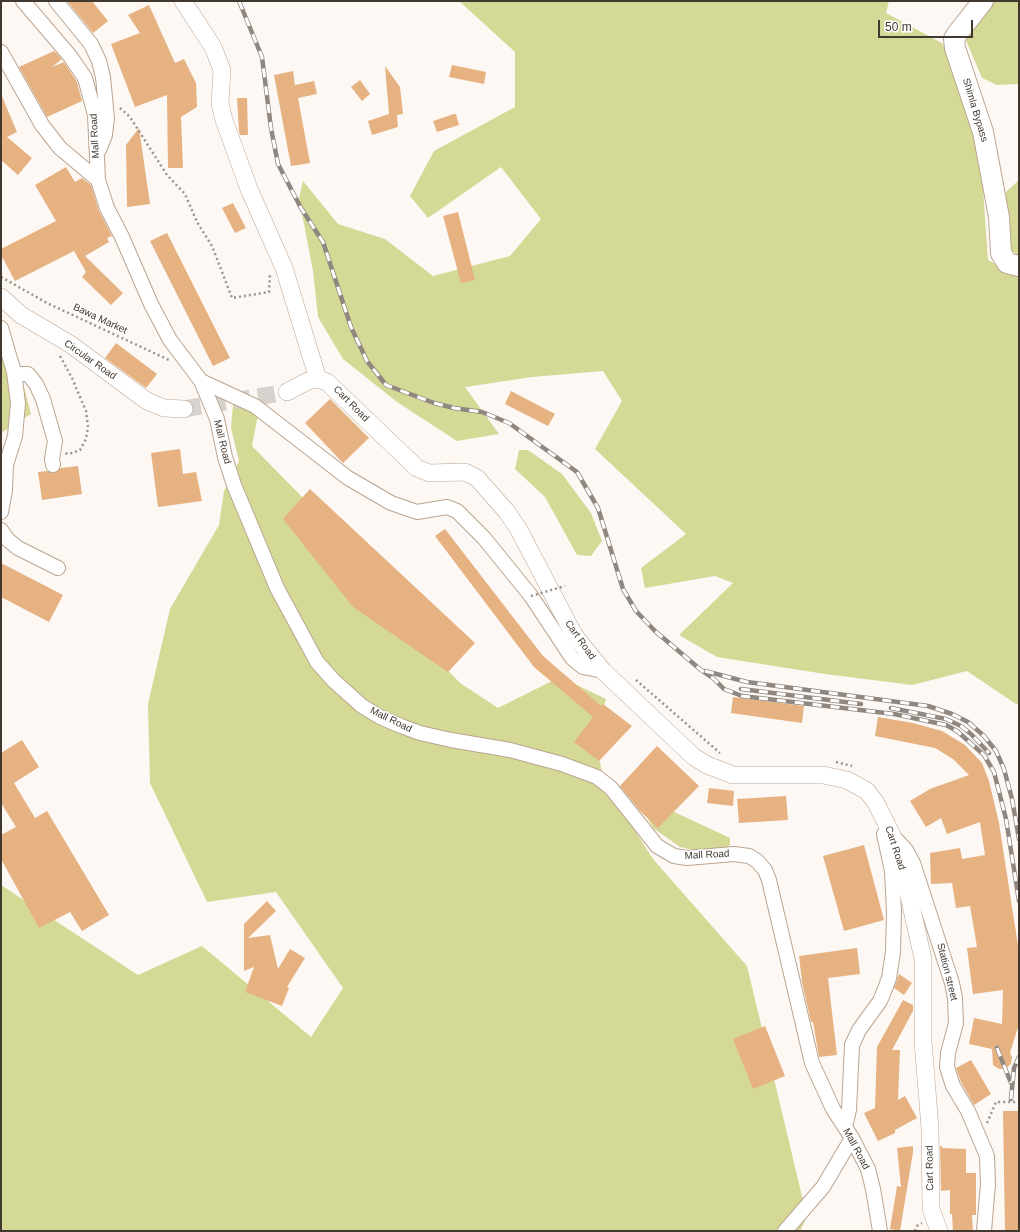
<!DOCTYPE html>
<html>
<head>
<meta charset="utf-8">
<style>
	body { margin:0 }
	#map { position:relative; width:1020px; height:1232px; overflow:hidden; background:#fdf8f4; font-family:Arial,sans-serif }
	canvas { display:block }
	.frame { position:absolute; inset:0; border:2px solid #41382f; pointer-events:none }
	.scale { position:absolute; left:878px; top:20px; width:95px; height:18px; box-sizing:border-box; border:2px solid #41382f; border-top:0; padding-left:5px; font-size:12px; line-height:14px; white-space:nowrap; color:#41382f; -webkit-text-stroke:3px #fff; paint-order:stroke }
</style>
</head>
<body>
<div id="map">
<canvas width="1020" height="1232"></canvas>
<div class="frame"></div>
<div class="scale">50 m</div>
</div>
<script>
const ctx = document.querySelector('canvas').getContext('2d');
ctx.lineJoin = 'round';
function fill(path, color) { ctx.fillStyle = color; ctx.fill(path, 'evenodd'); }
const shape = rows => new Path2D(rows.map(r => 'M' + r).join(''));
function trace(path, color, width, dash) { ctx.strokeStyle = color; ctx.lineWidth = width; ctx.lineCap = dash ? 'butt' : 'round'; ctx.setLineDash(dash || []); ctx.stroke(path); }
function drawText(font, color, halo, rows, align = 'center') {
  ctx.font = font + ' Arial,sans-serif'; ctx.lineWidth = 3; ctx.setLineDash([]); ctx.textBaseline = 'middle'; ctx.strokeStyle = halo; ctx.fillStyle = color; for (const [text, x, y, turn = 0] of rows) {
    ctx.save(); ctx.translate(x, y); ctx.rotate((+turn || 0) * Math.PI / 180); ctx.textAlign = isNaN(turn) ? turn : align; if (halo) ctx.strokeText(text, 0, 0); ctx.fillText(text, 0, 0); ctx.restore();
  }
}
const green = shape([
	[459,1,889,1,886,13,942,43,978,118,988,260,1016,275,1019,274,1019,703,1016,704,967,671,912,685,825,674,717,657,679,635,733,583,715,576,645,588,641,568,686,534,595,449,622,401,603,371,532,377,465,387,499,434,457,441,397,402,343,359,318,317,313,271,299,198,303,181,338,224,385,239,433,276,510,256,541,219,501,167,428,218,410,196,434,151,515,107,515,52],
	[975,1,1019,1,1019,84,997,85,982,78,965,38],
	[1019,180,1019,255,1018,255,1007,248,1002,229,1006,192],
	[1,323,9,330,31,414,1,433],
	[233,404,258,415,252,446,310,505,394,614,460,683,498,708,560,677,606,699,595,739,604,782,653,859,747,966,807,1217,800,1231,1,1231,1,885,138,975,202,946,311,1037,343,988,276,892,207,902,150,783,148,704,170,609,219,525,224,491,239,461,231,428],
	[519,450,528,450,562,474,591,513,602,541,591,556,577,555,545,497,515,469],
	[638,801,670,810,730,838,730,845,719,856,680,847,653,828]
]);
const building = shape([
	[67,1,92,1,108,21,93,33],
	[149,5,175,63,184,59,196,83,197,107,181,117,183,168,168,168,167,95,135,107,111,44,140,33,128,15],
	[54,51,62,59,52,67,64,62,77,82,82,101,47,117,19,67],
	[452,65,486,72,484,84,449,77],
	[385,66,400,87,403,114,397,115,398,127,372,135,368,121,389,114],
	[293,71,295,85,314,81,317,94,298,98,310,163,291,166,274,75],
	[360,80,370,94,362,101,351,87],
	[1,94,17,132,7,137,32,158,18,175,1,160],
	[237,98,247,98,248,135,240,135,239,131],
	[454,114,456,114,459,125,437,132,433,121],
	[139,128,150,204,127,207,126,145],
	[66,167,75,182,82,178,91,185,99,211,112,236,107,238,109,242,85,256,123,293,111,305,82,277,86,272,74,251,15,281,1,255,1,249,56,221,35,185],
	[233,203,246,228,235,233,222,208],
	[458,212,475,280,461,283,443,216],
	[167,233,230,358,213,366,150,241],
	[116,343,157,374,146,388,105,358],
	[511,391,555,414,548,426,505,404],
	[330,399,369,438,343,463,305,423],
	[180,449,183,474,196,472,202,501,158,507,151,453],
	[78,466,82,494,42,500,38,472,47,471,54,473,61,468],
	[310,489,475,643,448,672,353,607,283,519],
	[445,529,543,656,601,706,603,704,632,726,599,761,574,742,593,717,534,667,435,536],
	[1,563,63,595,49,622,1,597],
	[733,697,804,706,802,723,731,713],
	[878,717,913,723,942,731,965,745,982,763,989,781,999,823,1019,952,1019,1024,1010,1053,1012,1057,1011,1064,1005,1069,999,1069,993,1065,992,1049,969,1044,974,1018,1002,1024,1003,990,973,994,967,948,977,947,970,906,956,908,952,883,931,884,930,853,960,848,962,859,985,855,980,822,947,834,941,818,926,827,910,801,930,789,969,775,953,759,935,748,875,736],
	[22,740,39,767,14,783,35,818,47,811,109,915,82,931,70,912,39,928,1,859,1,835,16,827,1,803,1,753],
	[657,746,699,786,658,828,640,811,620,786],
	[709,788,734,791,733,806,707,803],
	[786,796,788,820,739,823,737,799],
	[864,845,884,920,844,931,823,856],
	[267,901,276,911,248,938,270,935,278,969,290,949,305,958,287,987,289,988,282,1006,245,992,254,967,244,971,244,924],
	[857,948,860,974,828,978,837,1055,819,1057,813,1022,811,1022,802,982,799,956],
	[899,974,912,983,904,995,894,988],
	[903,1000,913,1005,913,1011,892,1050,900,1050,898,1100,905,1096,917,1118,895,1130,895,1133,878,1141,864,1113,875,1108,877,1047],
	[765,1026,785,1076,753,1089,733,1039],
	[971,1060,991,1094,974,1105,961,1082,956,1068],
	[1003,1111,1019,1111,1019,1231,1005,1231],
	[913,1146,913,1152,900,1231,890,1229,897,1186,901,1187,897,1148],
	[940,1146,942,1146,942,1148,966,1149,966,1173,976,1173,976,1215,972,1215,973,1231,953,1231,952,1214,950,1214,950,1190,941,1191]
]);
const majorTunnel = shape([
	[184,409,287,392]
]);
const path = shape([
	[120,108,130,117,167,175,185,194,197,222,212,246,232,298,269,292,270,274],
	[1,277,47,303,169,360],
	[60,356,72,378,86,411,88,427,86,439,80,450,69,454,64,453],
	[636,680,720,753],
	[836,762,852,766],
	[987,1123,996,1102,1019,1102],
	[915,1231,917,1226,922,1223]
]);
const minor = shape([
	[23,1,70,56,85,78,95,115,98,180,107,208,122,237,151,304,170,340,201,381,217,419,225,457,234,485,277,588,317,662,334,681,362,706,380,717,401,726,420,733,451,740,510,750,562,764,597,777,611,788,657,846,674,856,687,858,734,854,749,856,757,861,765,870,769,880,812,1063,833,1109,852,1138,868,1169,873,1189,880,1231],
	[56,1,91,44,99,61,103,77,107,118,105,135,99,150],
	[1,52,42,125,60,148,98,180],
	[1,328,14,372,18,403,15,436,6,465,5,490,1,512],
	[15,378,20,374,28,374,36,384,43,399,55,441,52,459,53,465],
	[201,381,255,406,348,478,391,503,417,512,447,507,457,511,484,538,531,596,572,658,583,667,603,671],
	[1,530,8,540,18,548,58,568],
	[892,835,906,850,913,863,952,983,955,998,956,1023,948,1053,947,1067,953,1086,968,1111,987,1156,988,1184,984,1231],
	[845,1127,849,1110,852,1045,859,1030,880,1001,885,989,889,978,893,952,894,912,892,871,884,834],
	[785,1231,823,1187,852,1138]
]);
const major = shape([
	[183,1,213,47,222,70,220,103,224,120,249,189,284,268,318,379],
	[1,297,21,315,70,344,147,401,164,408,184,409],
	[287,392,308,381,318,379,327,382,417,468,429,473,465,472,477,478,507,512,519,530,574,635,603,671,694,757,707,765,733,775,823,775,847,780,867,791,876,803,892,835,905,878,923,959,923,1041,930,1128,931,1209,939,1231]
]);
const highway = shape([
	[983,1,957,34,954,39,955,48,983,132,999,217,1001,253,1007,263,1019,266]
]);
const rail = shape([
	[239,1,262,57,271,128,278,164,301,208,323,242,351,327,367,361,386,385,434,403,454,408,482,412,509,423,577,472,598,508,623,589,636,611,655,631,701,670,714,679,724,689,742,696,894,714,946,725,957,731,984,755,994,772,1006,819,1019,901],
	[705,671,747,682,928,706,952,714,968,722,984,736,996,751,1004,769,1012,799,1019,839],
	[741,689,861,704],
	[891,708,946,719,961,726,971,734,989,753],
	[997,1048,1011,1083],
	[1011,1099,1014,1068,1019,1057]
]);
const pathBridge = shape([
	[531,596,565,586]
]);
const streetNames = [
	["Shimla Bypass",975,110,73],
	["Mall Road",95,136,-93],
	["Bawa Market",100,319,25],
	["Circular Road",90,360,35],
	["Cart Road",351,404,45],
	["Mall Road",222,442,76],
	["Cart Road",580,640,55],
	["Mall Road",391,720,26],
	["Cart Road",895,848,72],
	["Mall Road",707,855,-3],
	["Station street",947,972,76],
	["Mall Road",856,1149,62],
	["Cart Road",930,1168,-91]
];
fill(green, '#d5d996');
fill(building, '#e6b281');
trace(majorTunnel, '#d7d2cd', 17, [17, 8]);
trace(minor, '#bba490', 16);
trace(major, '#bba490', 18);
trace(highway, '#bba490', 22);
trace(path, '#9b948e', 2.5, [2, 3]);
trace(minor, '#fff', 14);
trace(major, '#fff', 17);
trace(highway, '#fff', 20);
trace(rail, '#8f8780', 4.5);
trace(rail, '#fff', 3, [9]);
trace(pathBridge, '#9b948e', 2.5, [2, 3]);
drawText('10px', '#41382f', '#fff', streetNames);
</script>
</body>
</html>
